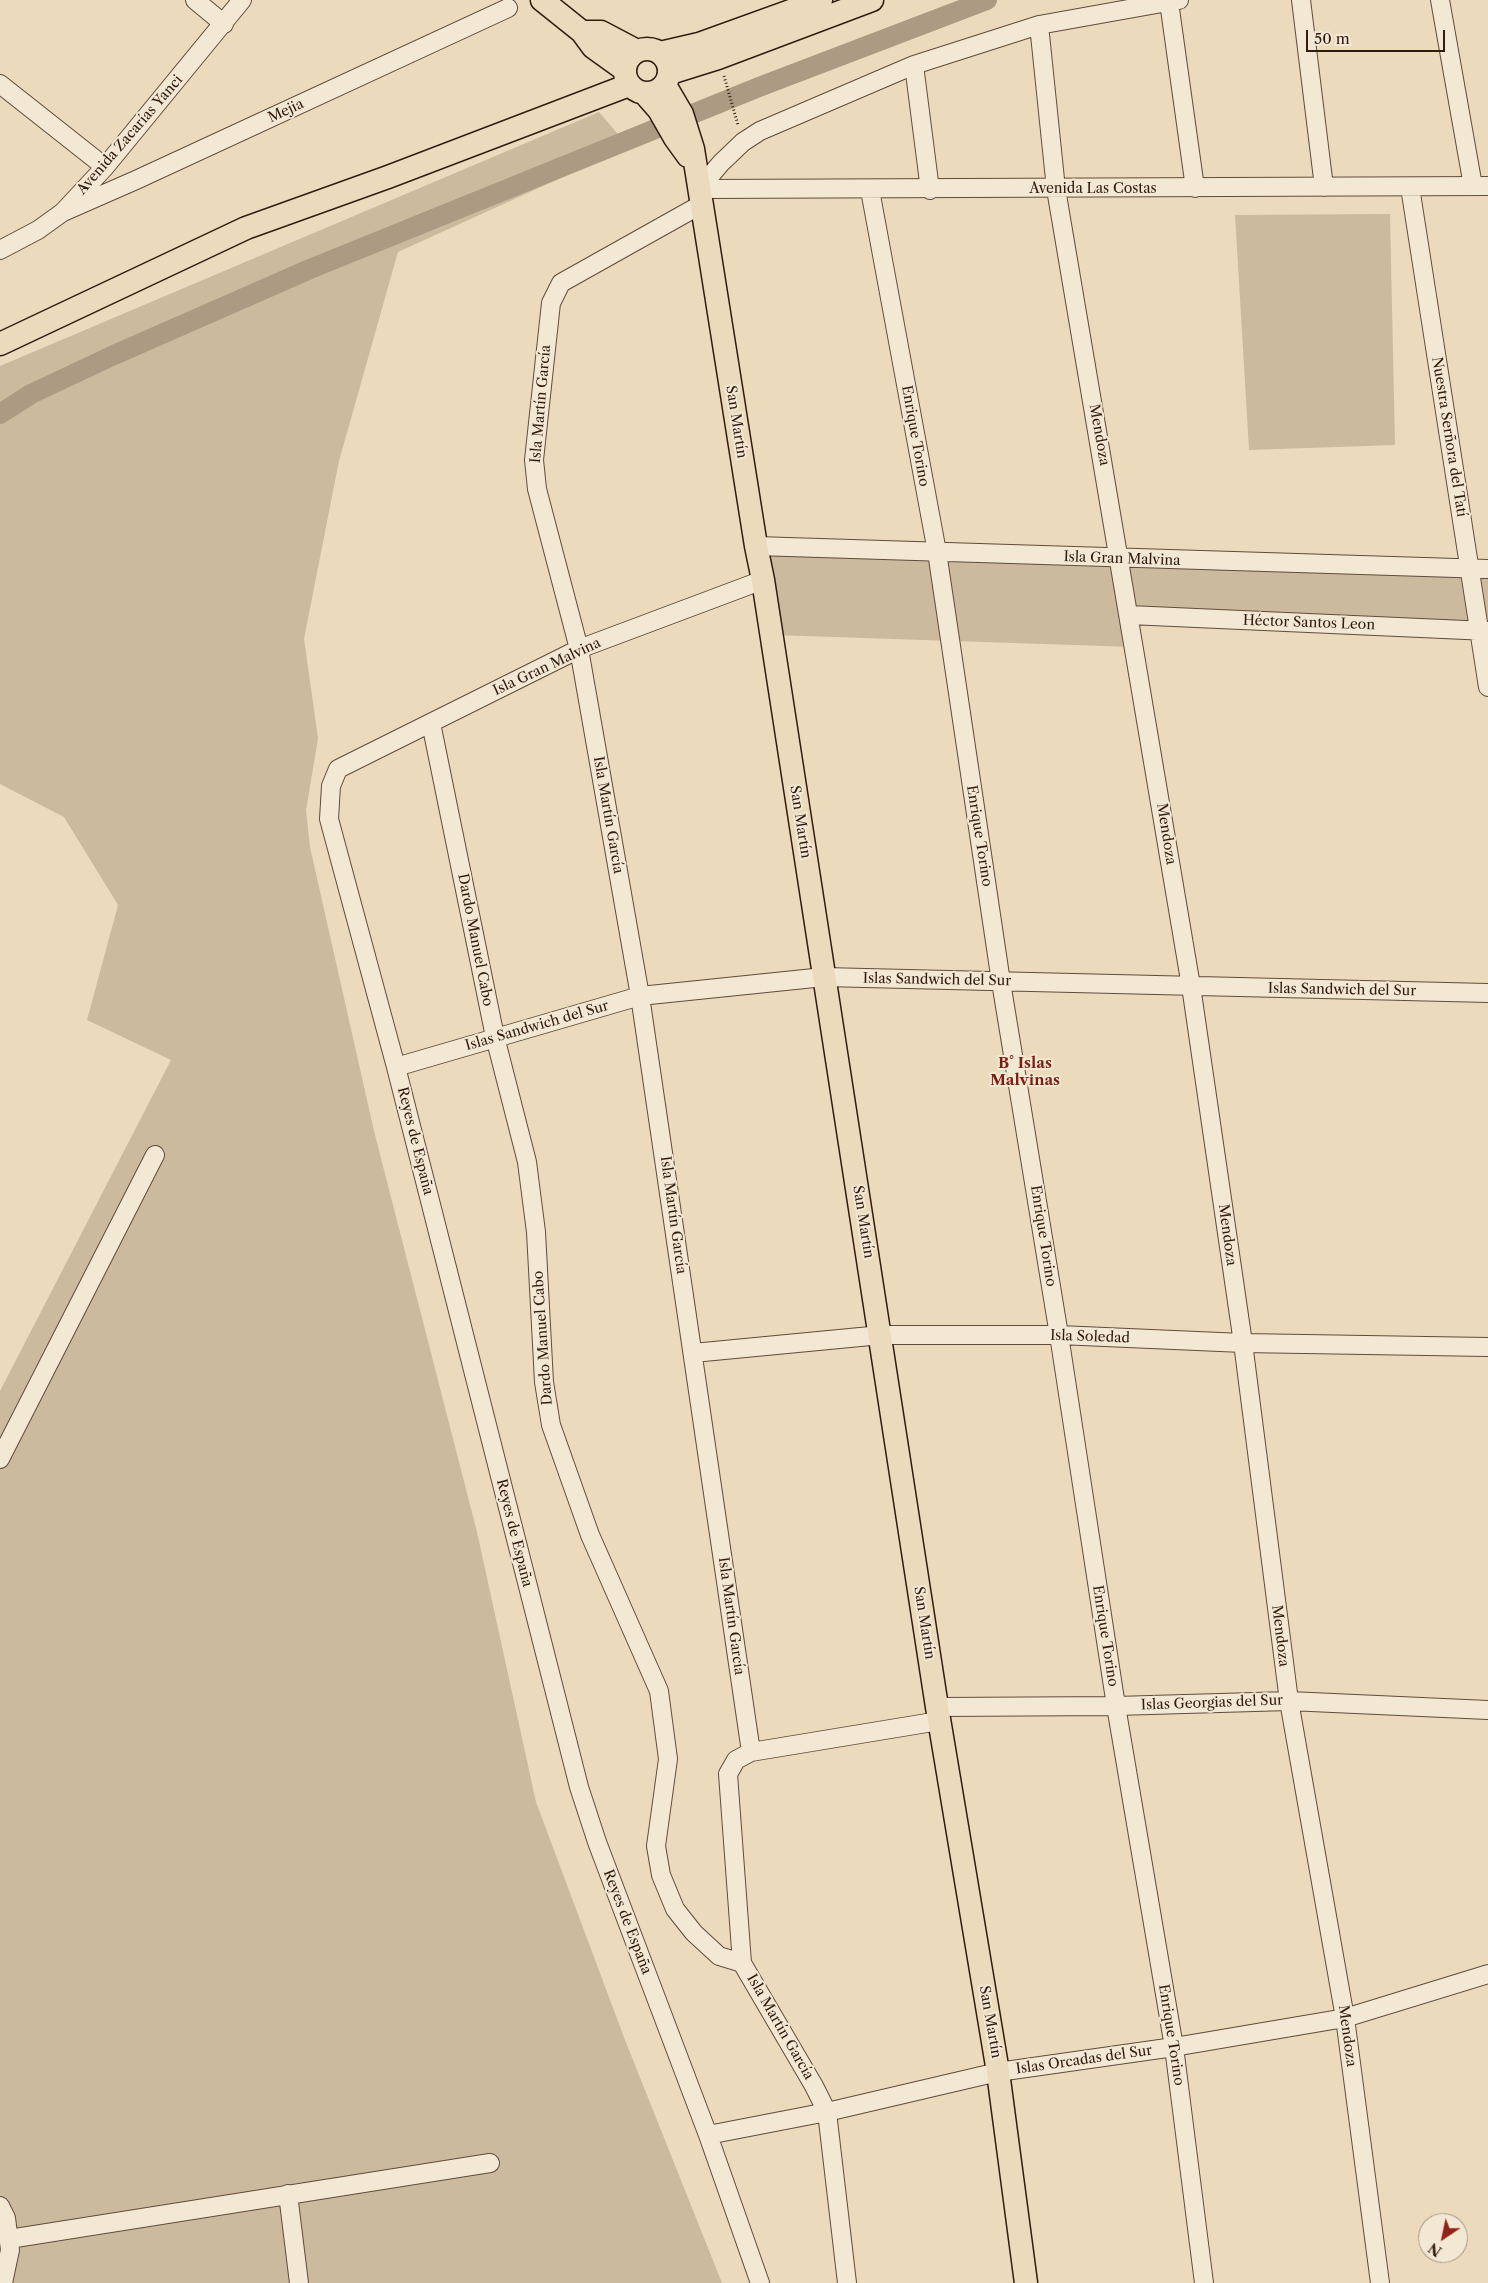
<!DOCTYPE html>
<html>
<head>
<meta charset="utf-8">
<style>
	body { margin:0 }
	#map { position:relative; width:1488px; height:2283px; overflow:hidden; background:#ebdbbc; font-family:"Libre Caslon Text",serif }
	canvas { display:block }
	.north { position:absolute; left:1418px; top:2213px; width:50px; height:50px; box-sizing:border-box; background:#f2e8d3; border:1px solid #a69685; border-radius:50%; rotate:214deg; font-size:14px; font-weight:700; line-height:20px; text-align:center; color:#331b11 }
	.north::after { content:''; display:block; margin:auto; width:18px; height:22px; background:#8f2418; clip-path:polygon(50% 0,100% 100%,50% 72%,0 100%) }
	.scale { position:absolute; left:1306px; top:30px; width:139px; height:22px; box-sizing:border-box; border:2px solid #331b11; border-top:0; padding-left:6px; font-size:15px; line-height:18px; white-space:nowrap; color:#331b11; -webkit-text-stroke:4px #f2e8d3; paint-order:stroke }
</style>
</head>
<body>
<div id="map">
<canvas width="1488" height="2283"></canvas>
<div class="north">N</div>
<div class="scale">50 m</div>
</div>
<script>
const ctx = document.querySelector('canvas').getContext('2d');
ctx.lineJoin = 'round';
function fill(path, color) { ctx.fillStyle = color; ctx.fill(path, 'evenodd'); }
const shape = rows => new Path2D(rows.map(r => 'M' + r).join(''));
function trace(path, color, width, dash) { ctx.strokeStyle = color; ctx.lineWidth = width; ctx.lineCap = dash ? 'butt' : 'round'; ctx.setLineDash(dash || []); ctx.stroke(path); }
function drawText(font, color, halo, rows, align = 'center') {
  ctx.font = font + ' "Libre Caslon Text",serif'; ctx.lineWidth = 4; ctx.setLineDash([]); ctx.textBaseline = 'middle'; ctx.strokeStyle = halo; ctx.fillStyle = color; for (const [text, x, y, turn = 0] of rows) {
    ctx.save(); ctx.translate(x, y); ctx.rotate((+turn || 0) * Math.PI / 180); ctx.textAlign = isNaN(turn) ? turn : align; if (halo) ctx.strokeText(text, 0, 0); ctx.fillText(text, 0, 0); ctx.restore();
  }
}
const green = shape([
	[599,112,629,147,398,252,339,461,304,639,318,738,306,810,310,847,374,1131,477,1532,536,1802,625,2040,722,2283,0,2283,0,1391,171,1060,87,1020,118,905,64,817,0,784,0,366],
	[1390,214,1395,445,1249,450,1235,215],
	[757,547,1488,570,1488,630,1128,615,1133,647,773,635]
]);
const canal = shape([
	[0,414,31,394,114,355,310,269,759,87,987,0]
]);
const path = shape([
	[724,76,738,125]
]);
const minor = shape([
	[195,0,224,24],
	[1301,0,1324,187],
	[1440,0,1473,186],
	[1169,2,1195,188],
	[1039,25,1056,189,1191,986,1243,1343,1289,1701,1345,2018,1380,2283],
	[914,65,930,190],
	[0,84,105,167],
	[1410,187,1488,687],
	[699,189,1488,186],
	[699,189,721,163,743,142,760,131,914,65,1039,25,1179,0],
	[870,190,937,552,1001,982,1059,1335,1116,1706,1174,2047,1204,2283],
	[702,204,561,283,551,303,534,460,537,489,579,649,640,996,751,1752,736,1760,728,1774,742,1963,814,2086,827,2112,847,2283],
	[63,212,136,180,508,8],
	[0,250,38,230,63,212,105,167,242,0],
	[756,546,1488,569],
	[1129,615,1488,631],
	[431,723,495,1037,527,1162,536,1232,544,1382,551,1425,590,1535,659,1691,668,1759,656,1846,661,1875,675,1909,694,1933,719,1956,742,1963],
	[396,1067,640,996,824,977,1488,993],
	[693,1353,881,1335,1059,1335,1243,1343,1488,1347],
	[0,1459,155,1155],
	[937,1707,1116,1706,1289,1701,1488,1710],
	[751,1752,939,1721],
	[708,2135,827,2112,998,2072,1174,2047,1345,2018,1488,1974],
	[288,2194,299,2283],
	[0,2206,6,2218,10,2250,3,2283],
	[9,2239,490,2163],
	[760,2283,708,2135,597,1842,579,1787,396,1067,329,819,331,786,338,769,579,649,763,580]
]);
const major = shape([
	[542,0,582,32,593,47,625,70],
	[582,32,601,32,637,51],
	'625 71a22 22 0 1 1 44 0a22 22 0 1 1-44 0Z',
	[660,53,699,44,821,0],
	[670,73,718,58,872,0],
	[665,85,682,114,693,149,756,546,763,580,937,1707,998,2072,1026,2283],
	[645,94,659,110,675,138,688,156],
	[0,344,246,228,388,177,629,85]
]);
const streetNames = [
	["Mejia",286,111,-25],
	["Avenida Zacarías Yanci",130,135,-49],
	["Avenida Las Costas",1093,189],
	["Isla Martín García",541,404,-85],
	["San Martín",736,422,81],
	["Mendoza",1099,435,80],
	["Enrique Torino",915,436,80],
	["Nuestra Serñora del Tatí",1449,437,81],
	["Isla Gran Malvina",1122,559,2],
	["Héctor Santos Leon",1309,623,2],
	["Isla Gran Malvina",547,667,-25],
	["Isla Martín García",608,815,80],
	["San Martín",800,822,81],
	["Mendoza",1166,834,81],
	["Enrique Torino",979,836,81],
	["Dardo Manuel Cabo",475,940,79],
	["Islas Sandwich del Sur",937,980,1],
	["Islas Sandwich del Sur",1342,990,1],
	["Islas Sandwich del Sur",537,1026,-16],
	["Reyes de España",415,1141,76],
	["Isla Martín García",673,1215,82],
	["San Martín",863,1222,81],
	["Mendoza",1227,1235,82],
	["Enrique Torino",1043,1236,81],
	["Isla Soledad",1090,1337,2],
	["Dardo Manuel Cabo",543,1338,-94],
	["Reyes de España",514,1533,76],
	["Isla Martín García",731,1616,82],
	["San Martín",924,1623,81],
	["Enrique Torino",1105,1636,81],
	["Mendoza",1280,1636,83],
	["Islas Georgias del Sur",1212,1703,-2],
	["Reyes de España",627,1922,69],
	["San Martín",990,2022,80],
	["Isla Martín García",780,2027,60],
	["Enrique Torino",1171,2035,81],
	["Mendoza",1347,2036,82],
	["Islas Orcadas del Sur",1084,2060,-8]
];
const neighbourhoodNames = [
	["B° Islas",1025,1064],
	["Malvinas",1025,1081]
];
fill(green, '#ccba9f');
trace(canal, '#ac9a82', 20);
trace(minor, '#614b3c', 20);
trace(major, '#331b11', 25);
trace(path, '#331b11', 3, [1, 2.5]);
trace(minor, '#f2e8d3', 18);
trace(major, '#ebdbbc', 22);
drawText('14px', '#331b11', '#f2e8d3', streetNames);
drawText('bold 15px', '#7a1f14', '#f2e8d3', neighbourhoodNames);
</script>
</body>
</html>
